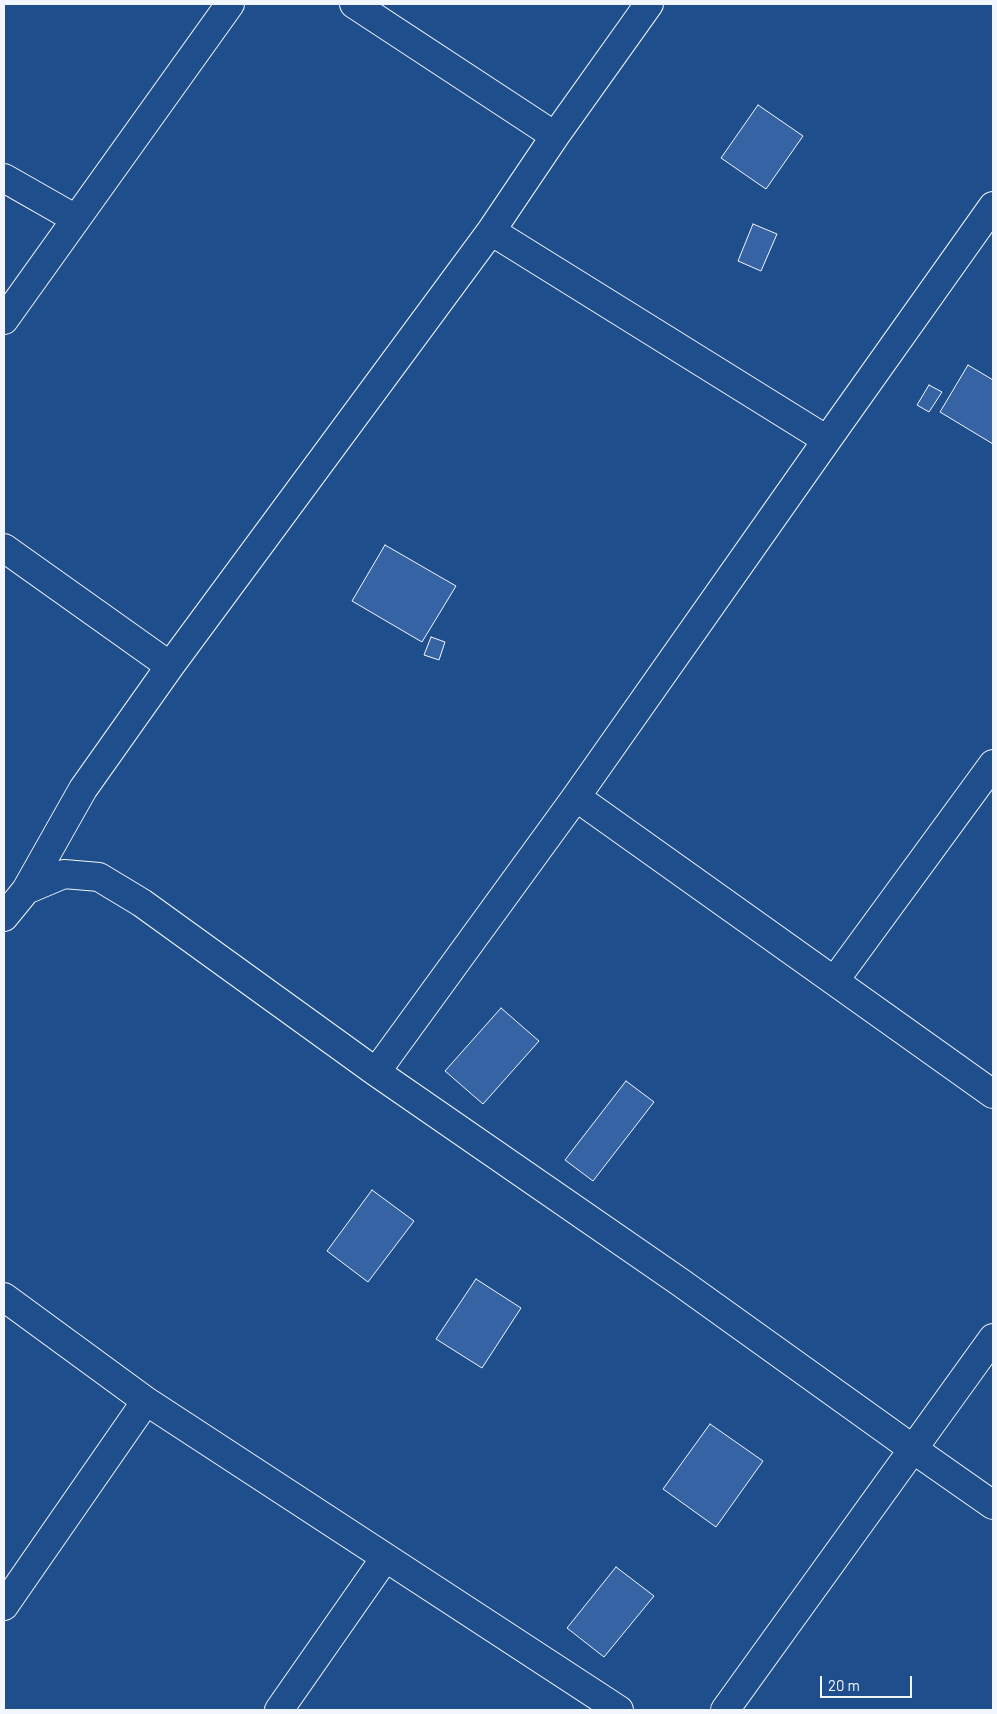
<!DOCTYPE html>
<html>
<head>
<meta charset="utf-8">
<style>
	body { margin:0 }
	#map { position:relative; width:997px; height:1714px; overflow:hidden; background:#1f4e8c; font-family:Barlow,sans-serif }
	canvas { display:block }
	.frame { position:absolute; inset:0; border:5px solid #f2f6ff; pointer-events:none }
	.scale { position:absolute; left:820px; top:1676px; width:92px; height:22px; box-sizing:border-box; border:2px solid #f2f6ff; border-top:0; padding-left:6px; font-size:15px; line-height:18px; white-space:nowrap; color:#f2f6ff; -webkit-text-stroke:4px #1f4e8c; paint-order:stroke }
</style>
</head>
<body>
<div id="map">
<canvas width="997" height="1714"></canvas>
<div class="frame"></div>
<div class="scale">20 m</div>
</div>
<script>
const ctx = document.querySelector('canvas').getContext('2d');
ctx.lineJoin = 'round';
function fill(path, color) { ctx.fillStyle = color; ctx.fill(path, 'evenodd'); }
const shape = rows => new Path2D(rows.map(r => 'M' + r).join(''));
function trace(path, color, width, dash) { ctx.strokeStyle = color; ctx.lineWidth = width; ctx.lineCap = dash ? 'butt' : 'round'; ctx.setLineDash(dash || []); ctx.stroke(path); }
const building = shape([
	[758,105,803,136,766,189,721,158,758,105],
	[753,224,777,234,761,271,738,261,753,224],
	[968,365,993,380,993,444,940,412,968,365],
	[929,385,942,392,929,412,917,405,929,385],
	[385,545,456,586,422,642,352,601,385,545],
	[431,637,445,642,439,660,424,655,431,637],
	[501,1008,539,1041,483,1104,445,1071,501,1008],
	[626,1081,654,1102,593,1181,565,1160,626,1081],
	[372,1190,414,1221,368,1282,327,1251,372,1190],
	[476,1279,521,1308,482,1368,436,1339,476,1279],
	[710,1424,763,1461,716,1527,663,1489,710,1424],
	[616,1567,654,1596,604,1657,567,1628,616,1567]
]);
const street = shape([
	[354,4,555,136],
	[4,178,76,219],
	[491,231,827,440],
	[4,320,230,4],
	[4,548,170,666],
	[576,797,993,1094],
	[26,890,83,789,170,666,491,231,555,136,649,4],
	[4,917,26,890,64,874,99,877,142,903,376,1072,680,1282,913,1449,993,1505],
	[835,980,993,764],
	[376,1072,576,797,827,440,993,206],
	[4,1297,146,1401,619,1710],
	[4,1606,146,1401],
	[279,1710,385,1558],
	[725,1710,993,1338]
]);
fill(building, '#3563a3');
trace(building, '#f2f6ff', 1);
trace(street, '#f2f6ff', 30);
trace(street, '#1f4e8c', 28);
</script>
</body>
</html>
